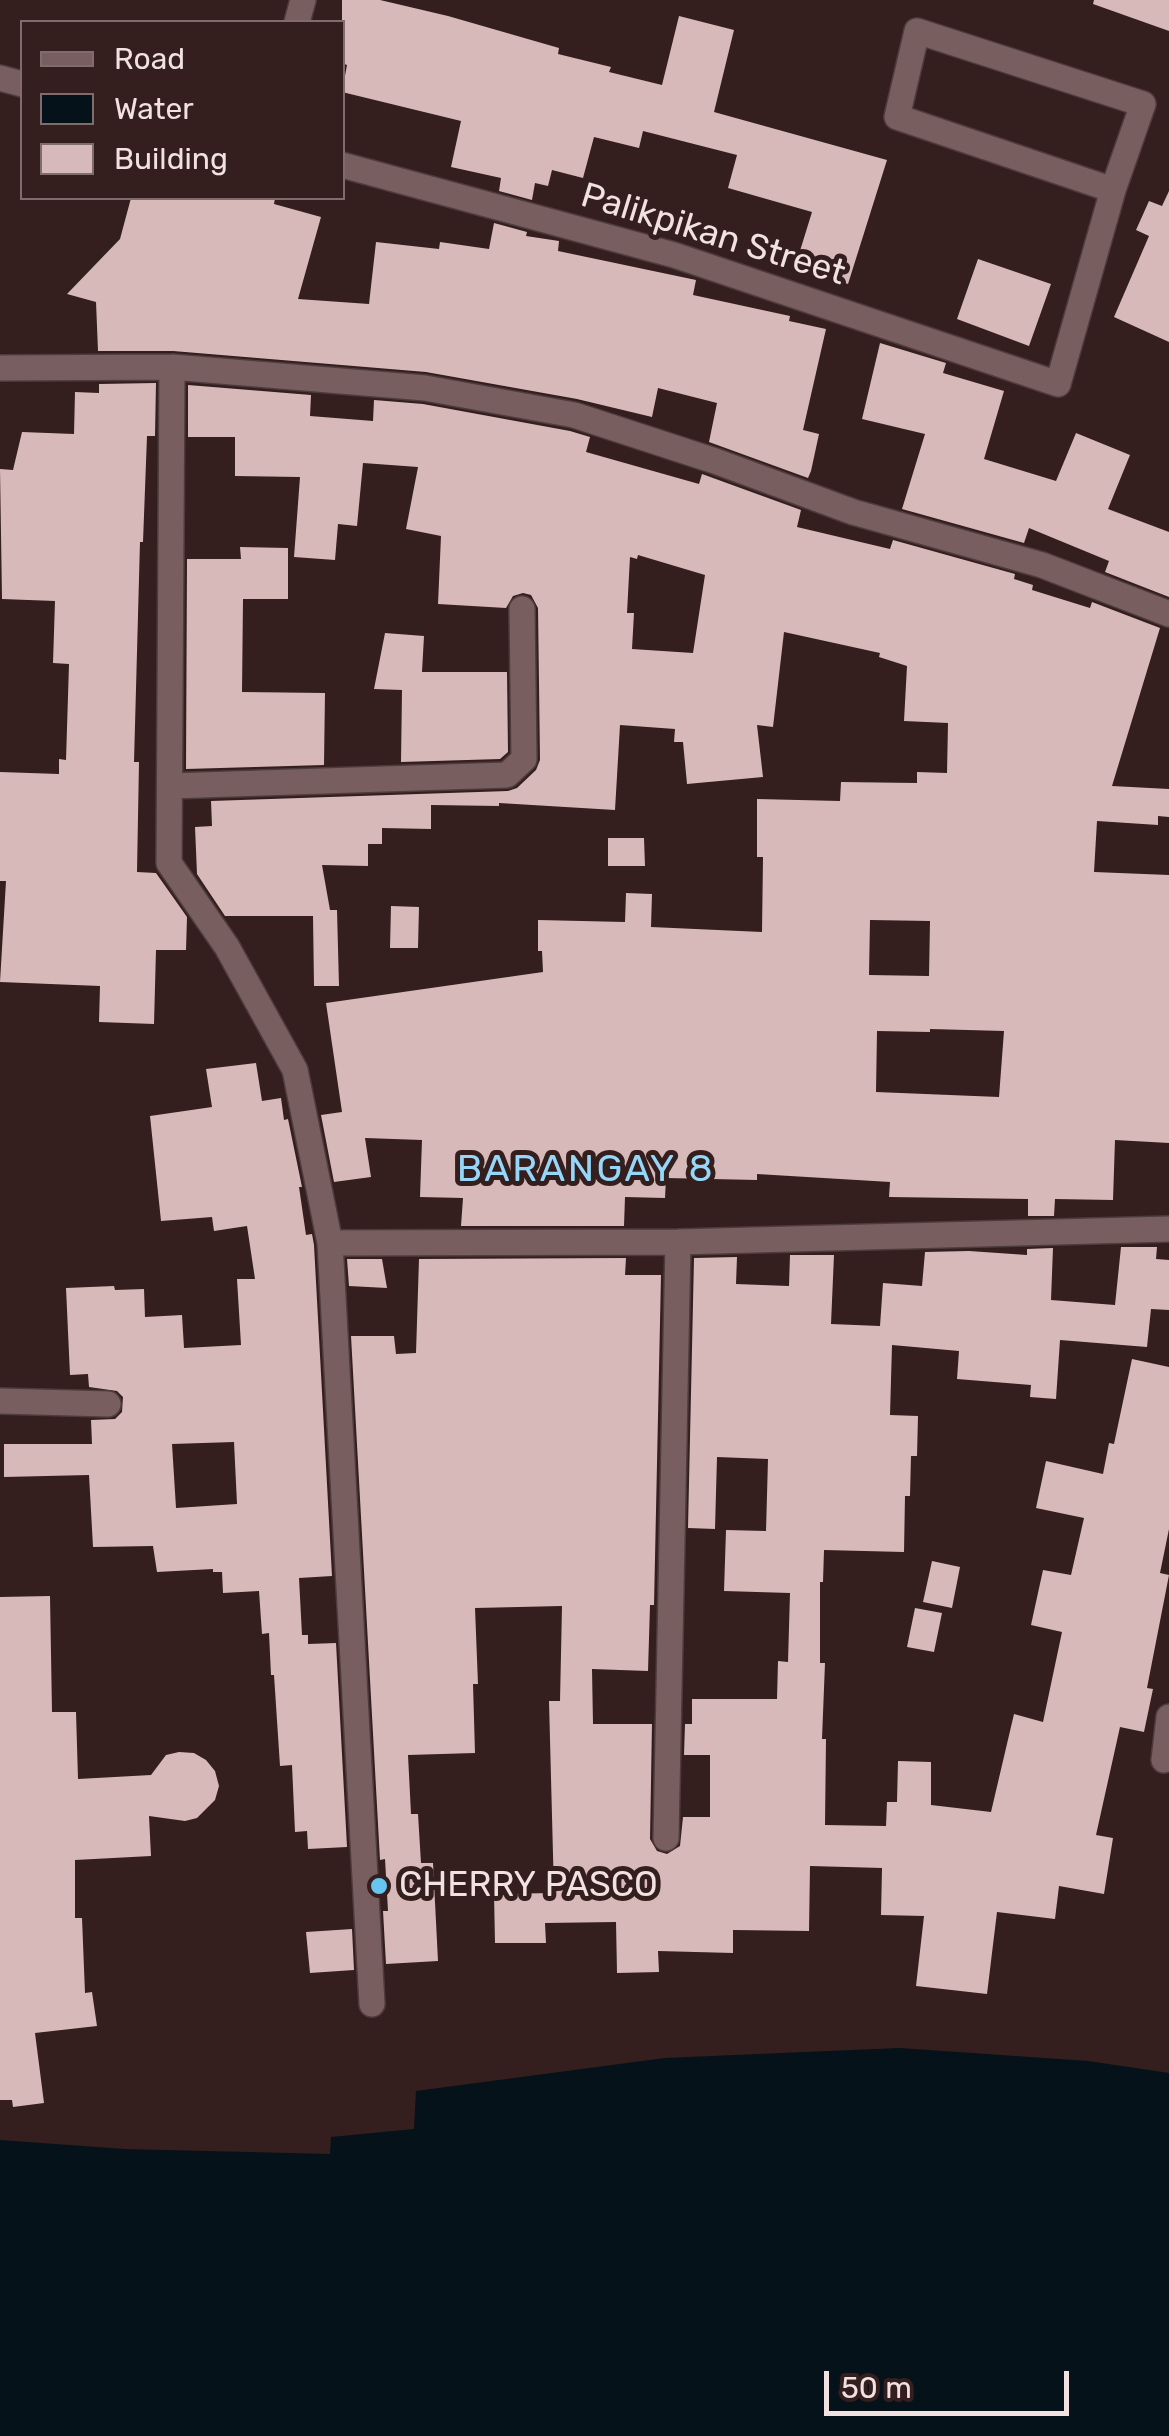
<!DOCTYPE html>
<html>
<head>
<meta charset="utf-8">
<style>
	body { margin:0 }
	#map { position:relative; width:1169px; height:2436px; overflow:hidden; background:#341e1e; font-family:Rubik,sans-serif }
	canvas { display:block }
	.legend { position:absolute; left:20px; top:20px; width:325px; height:180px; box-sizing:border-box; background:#341e1e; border:2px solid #806c6c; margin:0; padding:12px 18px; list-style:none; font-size:30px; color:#f1e1e1 }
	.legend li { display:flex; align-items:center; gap:20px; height:50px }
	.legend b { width:50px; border:2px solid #806c6c }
	.scale { position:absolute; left:824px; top:2371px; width:245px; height:45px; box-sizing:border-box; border:5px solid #f1e1e1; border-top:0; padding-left:12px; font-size:30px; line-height:35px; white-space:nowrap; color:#f1e1e1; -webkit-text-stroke:8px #341e1e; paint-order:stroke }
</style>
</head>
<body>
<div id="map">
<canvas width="1169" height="2436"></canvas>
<ul class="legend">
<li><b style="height:12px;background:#795e5f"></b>Road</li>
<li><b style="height:28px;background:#051219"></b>Water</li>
<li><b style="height:28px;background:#d7b9b9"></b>Building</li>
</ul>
<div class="scale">50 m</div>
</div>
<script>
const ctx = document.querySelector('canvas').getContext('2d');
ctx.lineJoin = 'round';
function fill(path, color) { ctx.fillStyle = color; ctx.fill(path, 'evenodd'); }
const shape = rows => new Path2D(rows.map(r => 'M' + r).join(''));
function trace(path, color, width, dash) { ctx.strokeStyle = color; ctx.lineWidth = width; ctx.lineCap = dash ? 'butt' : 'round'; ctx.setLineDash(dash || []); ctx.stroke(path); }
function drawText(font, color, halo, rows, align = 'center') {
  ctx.font = font + ' Rubik,sans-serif'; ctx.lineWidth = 10; ctx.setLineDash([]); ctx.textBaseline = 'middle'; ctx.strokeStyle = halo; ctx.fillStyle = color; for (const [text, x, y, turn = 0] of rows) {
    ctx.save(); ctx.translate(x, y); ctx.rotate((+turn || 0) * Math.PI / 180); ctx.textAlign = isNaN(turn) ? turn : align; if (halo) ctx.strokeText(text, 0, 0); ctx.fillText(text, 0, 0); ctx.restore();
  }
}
const water = shape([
	[899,2048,1088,2061,1169,2073,1169,2436,0,2436,0,2140,124,2149,330,2154,331,2137,414,2129,416,2091,665,2058]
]);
const building = shape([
	[342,0,380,0,448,16,559,48,558,54,611,67,609,72,662,85,679,16,734,30,714,112,887,160,848,284,795,267,812,212,728,188,737,155,643,131,639,148,594,137,583,178,552,170,548,186,535,183,532,200,499,191,501,178,451,167,461,121,342,92,347,65,342,63],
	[1094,0,1169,0,1169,31,1093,4],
	[1169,191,1169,342,1114,317,1149,236,1136,230,1149,201,1162,206],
	[131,198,275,198,274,204,321,217,298,299,369,304,376,242,439,249,440,242,489,249,494,223,527,232,526,236,559,241,558,251,696,280,693,295,790,316,789,321,826,329,803,430,819,434,811,471,808,478,709,442,717,403,658,388,652,417,577,399,426,372,173,351,98,351,96,302,67,294,120,239],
	[978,259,1051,284,1029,346,957,319],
	[880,343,946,363,943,373,1004,391,984,459,1056,481,1076,433,1130,455,1108,509,1169,532,1169,597,1105,572,1109,561,1029,528,1024,543,902,509,925,434,862,419],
	[156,383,155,436,147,436,143,542,140,542,134,762,139,762,137,872,156,873,187,917,186,950,156,950,154,1024,99,1022,100,986,0,982,6,881,0,881,0,772,59,774,59,759,66,760,69,664,53,663,55,601,2,599,0,469,13,470,22,432,74,434,75,392,99,393,99,384],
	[188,385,311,395,310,416,373,421,374,400,423,404,570,431,590,437,586,452,699,484,702,474,801,510,797,527,890,549,893,540,1015,574,1014,579,1033,585,1032,590,1090,608,1092,602,1160,628,1112,786,1169,789,1169,817,1158,816,1158,825,1097,821,1094,872,1169,875,1169,1143,1115,1140,1113,1200,1055,1199,1054,1216,1028,1216,1028,1199,889,1197,890,1182,757,1174,757,1180,666,1178,665,1198,625,1197,624,1226,461,1226,463,1198,420,1197,422,1140,365,1138,371,1177,334,1182,321,1115,342,1112,326,1003,543,972,542,951,538,951,538,920,625,922,626,893,652,894,651,927,762,932,763,857,757,857,757,799,840,801,841,782,917,783,917,772,947,773,948,723,904,721,907,666,879,657,880,653,784,632,773,727,757,725,763,777,687,784,683,742,674,742,675,729,620,725,615,810,499,803,499,806,431,805,431,829,382,828,382,844,368,844,368,866,322,865,330,910,337,910,339,986,314,986,313,916,225,916,197,874,195,827,212,826,211,801,508,791,517,788,536,770,540,760,538,608,531,595,523,593,513,596,506,608,438,604,441,536,406,529,418,467,363,463,357,526,338,524,335,560,294,557,300,477,235,476,235,437,188,437],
	[638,555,705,575,693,653,632,649,634,613,627,613,630,557,637,559],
	[870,920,930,921,929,976,869,975],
	[930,1029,1004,1031,999,1097,876,1092,877,1031,930,1032],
	[240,547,288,548,288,599,243,599,242,692,325,693,324,765,186,769,187,559,241,559],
	[385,633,424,636,422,672,507,672,508,752,500,759,401,762,402,690,374,689],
	[608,838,644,838,645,866,608,866],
	[391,906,419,907,418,948,390,948],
	[256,1063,262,1101,281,1098,284,1120,288,1119,302,1187,299,1187,306,1235,312,1234,314,1245,332,1576,299,1578,302,1635,308,1635,308,1644,336,1643,347,1847,308,1849,307,1831,295,1832,292,1765,280,1766,274,1675,271,1675,269,1633,262,1634,259,1591,223,1593,222,1572,213,1572,213,1569,157,1572,153,1546,93,1547,89,1475,4,1477,4,1444,92,1444,91,1420,115,1419,122,1412,123,1397,117,1391,89,1387,88,1374,70,1375,66,1288,114,1286,115,1290,144,1289,145,1317,182,1315,184,1348,241,1345,237,1279,255,1279,247,1226,214,1231,212,1217,161,1221,150,1116,212,1107,206,1069],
	[234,1442,237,1504,176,1508,172,1444],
	[1121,1247,1157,1247,1156,1259,1169,1260,1169,1310,1151,1309,1147,1347,1060,1340,1056,1399,1030,1397,1031,1385,957,1379,959,1351,892,1345,890,1415,918,1416,917,1456,911,1456,910,1496,905,1496,904,1552,824,1550,823,1582,820,1582,820,1663,825,1663,822,1739,826,1739,825,1825,886,1826,887,1802,897,1802,898,1761,931,1762,931,1805,991,1812,1014,1714,1043,1722,1062,1632,1031,1625,1043,1570,1071,1575,1084,1518,1036,1508,1046,1461,1103,1474,1109,1443,1114,1444,1132,1359,1169,1367,1169,1529,1160,1573,1169,1575,1147,1688,1153,1689,1144,1732,1120,1727,1096,1835,1113,1838,1104,1894,1059,1886,1055,1919,997,1912,987,1994,916,1986,924,1916,881,1915,882,1868,810,1866,809,1931,733,1930,733,1953,658,1951,659,1972,617,1973,616,1922,545,1923,546,1943,495,1943,494,1894,554,1893,549,1701,560,1701,562,1606,475,1608,478,1684,473,1684,475,1753,408,1755,411,1814,418,1814,421,1863,433,1863,438,1961,386,1964,383,1911,388,1911,385,1859,380,1860,351,1336,394,1336,396,1354,416,1353,419,1259,626,1258,625,1275,661,1275,654,1605,650,1605,648,1671,592,1669,593,1724,652,1724,650,1839,657,1851,667,1854,680,1846,683,1817,710,1817,710,1755,684,1755,685,1724,692,1724,692,1699,777,1699,778,1661,788,1662,790,1593,724,1591,726,1530,766,1531,768,1459,717,1457,715,1529,688,1528,694,1258,737,1257,736,1284,789,1286,790,1255,834,1255,831,1324,880,1326,883,1283,922,1286,925,1252,969,1251,1027,1255,1027,1249,1053,1248,1051,1300,1115,1305],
	[347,1259,382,1259,387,1288,349,1286],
	[932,1561,960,1567,952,1608,923,1602],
	[50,1596,52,1712,76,1712,78,1779,151,1775,166,1755,179,1752,194,1753,206,1760,215,1771,219,1786,215,1800,197,1818,185,1821,149,1816,151,1856,75,1860,75,1918,82,1918,85,1993,92,1992,97,2026,35,2033,44,2103,13,2107,12,2100,0,2100,0,1597],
	[915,1608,942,1613,934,1652,907,1647],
	[352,1929,354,1970,310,1973,306,1932]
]);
const minor = shape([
	[297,22,303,0],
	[0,78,22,84],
	[342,165,674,255,1058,384,1113,190,1143,104,917,31,897,117,1113,190],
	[172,367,425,388,574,415,715,461,853,512,1042,565,1169,614],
	[0,368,172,367,169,863,227,947,295,1070,330,1243,372,2004],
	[170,786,507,775,524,759,522,609],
	[330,1243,678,1242,1169,1229],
	[0,1401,108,1404],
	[1164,1760,1169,1717],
	[666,1838,678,1242]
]);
const markers = [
	[379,1886,10,"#68c4f0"]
];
const streetNames = [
	["Palikpikan Street",713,235,17]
];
const poiNames = [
	["CHERRY PASCO",399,1886]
];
const neighbourhoodNames = [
	["BARANGAY 8",586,1170]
];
fill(water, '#051219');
fill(building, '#d7b9b9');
trace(minor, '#4e3b3c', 28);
trace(minor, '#795e5f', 25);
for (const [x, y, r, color] of markers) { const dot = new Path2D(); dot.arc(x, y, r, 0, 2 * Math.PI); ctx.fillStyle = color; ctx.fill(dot); trace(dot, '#341e1e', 4); }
drawText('35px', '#f1e1e1', '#341e1e', streetNames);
drawText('35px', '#f1e1e1', '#341e1e', poiNames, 'left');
ctx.letterSpacing = '2.5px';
drawText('38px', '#96d6f8', '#341e1e', neighbourhoodNames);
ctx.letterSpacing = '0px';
</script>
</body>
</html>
